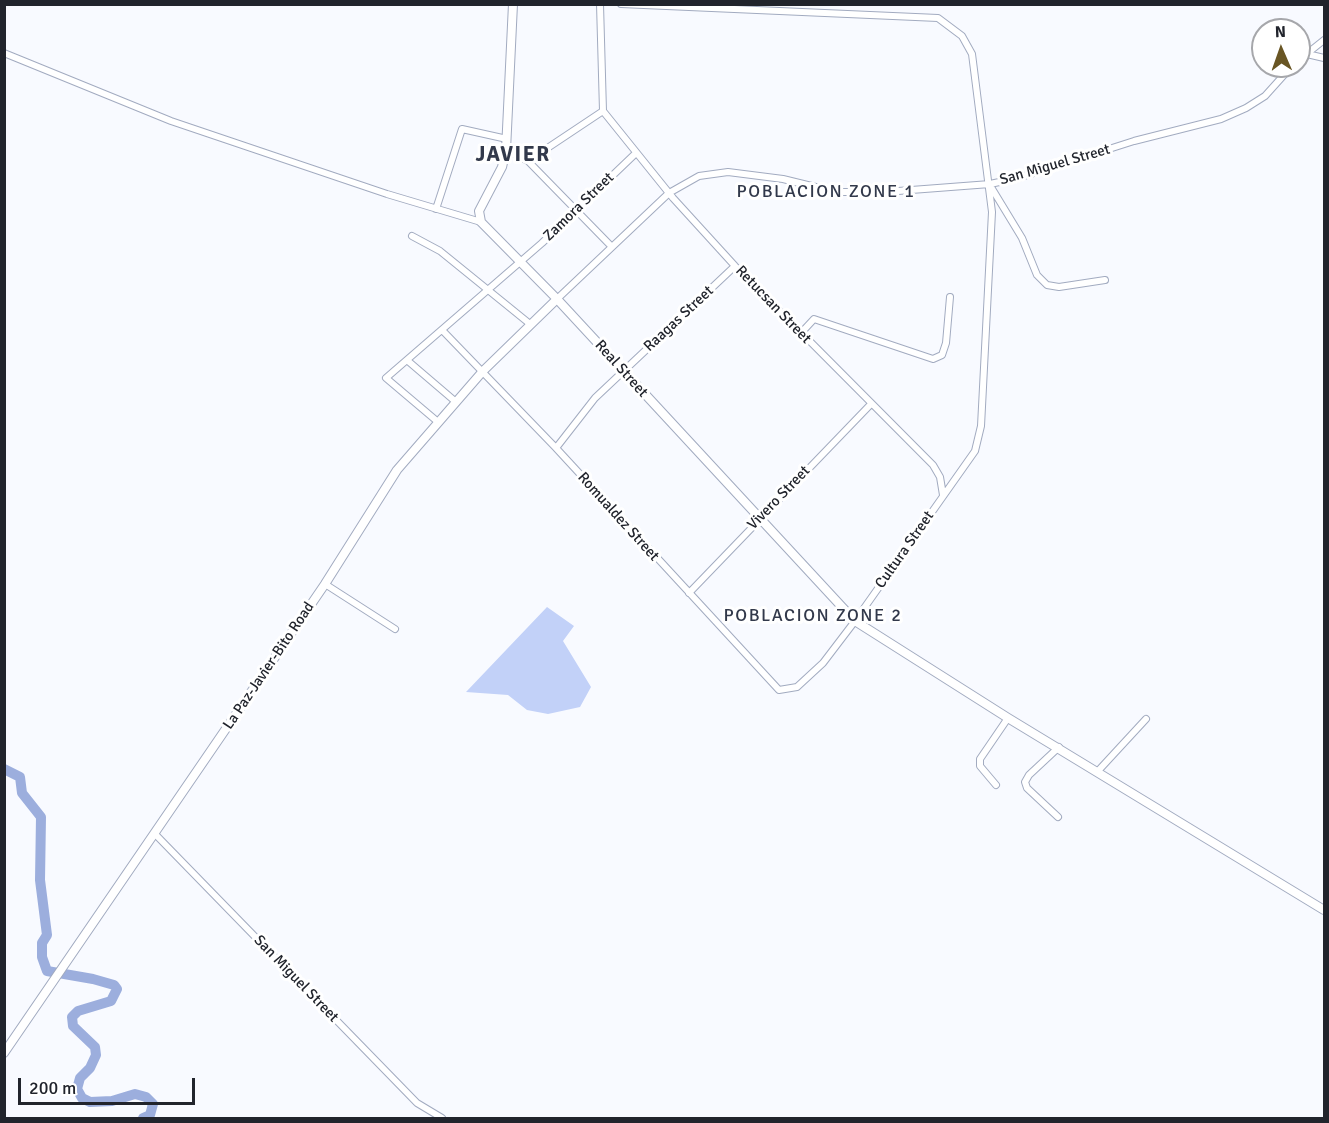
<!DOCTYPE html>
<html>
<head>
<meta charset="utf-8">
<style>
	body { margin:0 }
	#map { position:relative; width:1329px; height:1123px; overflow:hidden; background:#f8faff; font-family:Signika,sans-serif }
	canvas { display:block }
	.frame { position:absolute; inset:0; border:6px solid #21242c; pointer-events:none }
	.north { position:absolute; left:1251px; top:18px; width:60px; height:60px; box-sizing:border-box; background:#fff; border:2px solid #a6a7ab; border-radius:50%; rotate:358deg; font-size:16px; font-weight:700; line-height:24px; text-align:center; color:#21242c }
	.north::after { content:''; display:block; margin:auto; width:21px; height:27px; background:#695624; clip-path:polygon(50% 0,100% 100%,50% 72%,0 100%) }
	.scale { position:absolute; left:18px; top:1078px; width:177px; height:27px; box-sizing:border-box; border:3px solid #21242c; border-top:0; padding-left:8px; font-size:18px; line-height:21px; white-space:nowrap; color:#21242c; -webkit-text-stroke:4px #fff; paint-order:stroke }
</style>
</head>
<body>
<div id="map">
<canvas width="1329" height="1123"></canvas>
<div class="frame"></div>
<div class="north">N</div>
<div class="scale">200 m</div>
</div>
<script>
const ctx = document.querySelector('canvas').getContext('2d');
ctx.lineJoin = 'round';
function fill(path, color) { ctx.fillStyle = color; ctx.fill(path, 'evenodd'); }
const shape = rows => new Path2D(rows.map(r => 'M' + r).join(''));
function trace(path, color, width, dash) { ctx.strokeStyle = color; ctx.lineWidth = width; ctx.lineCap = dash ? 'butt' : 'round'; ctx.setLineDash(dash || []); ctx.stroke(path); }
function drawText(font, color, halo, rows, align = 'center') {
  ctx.font = font + ' Signika,sans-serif'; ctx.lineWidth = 6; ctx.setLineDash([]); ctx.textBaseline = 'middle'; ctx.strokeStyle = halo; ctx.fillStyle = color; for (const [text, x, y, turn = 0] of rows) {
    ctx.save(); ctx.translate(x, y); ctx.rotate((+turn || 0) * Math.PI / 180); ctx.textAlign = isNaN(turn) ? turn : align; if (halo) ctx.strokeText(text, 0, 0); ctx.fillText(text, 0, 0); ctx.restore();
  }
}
const green = shape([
	[547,607,574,626,563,641,591,687,580,707,548,714,527,710,508,695,466,692]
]);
const river = shape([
	[4,769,20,777,22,793,41,817,40,880,47,935,42,943,42,957,47,971,93,979,114,985,117,989,111,1001,78,1011,72,1017,73,1026,95,1047,96,1055,90,1068,80,1078,77,1089,82,1098,90,1102,112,1101,135,1094,146,1097,153,1104,150,1115,143,1118]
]);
const minor = shape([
	[4,53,171,121,387,194,481,222],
	[1307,54,1324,58],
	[1299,60,1324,40],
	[603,111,673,198,735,266,933,465,940,477,943,495],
	[506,150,528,161,612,247],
	[528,161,603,111,600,4],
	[991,187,1022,238,1037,275,1047,285,1059,287,1105,280],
	[436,209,462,129,507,139],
	[412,236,440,251,530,324],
	[557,299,669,193,699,176,728,172,783,179,836,192,885,192,990,184,1018,178,1134,141,1221,119,1246,108,1265,96,1292,66],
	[443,331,556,448,779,690,797,687,823,663,855,621,975,451,981,426,992,212,972,54,962,36,938,18,621,4],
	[801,333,814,319,933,359,942,355,946,343,950,297],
	[408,361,456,402],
	[438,422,386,378,542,243,636,153],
	[556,448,595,398,735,266],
	[325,584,395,629],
	[689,593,871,404],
	[1098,771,1146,719],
	[996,785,980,766,980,759,1008,718],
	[1058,817,1027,788,1025,782,1029,775,1059,747],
	[155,834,417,1103,442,1118]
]);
const major = shape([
	[513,4,506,150,502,167,479,211,481,222,557,299,855,621,1008,718,1324,910],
	[4,1053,325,584,397,470,483,371,557,299]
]);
const streetNames = [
	["San Miguel Street",1055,165,-16],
	["Zamora Street",579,207,-44],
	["Retucsan Street",773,305,46],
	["Raagas Street",679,319,-43],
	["Real Street",621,369,48],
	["Vivero Street",779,498,-46],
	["Romualdez Street",618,517,48],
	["Cultura Street",905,550,-55],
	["La Paz-Javier-Bito Road",269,666,-56],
	["San Miguel Street",296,979,46]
];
const quarterNames = [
	["POBLACION ZONE 1",826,192],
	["POBLACION ZONE 2",813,616]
];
const districtNames = [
	["JAVIER",513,155]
];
fill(green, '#c2d1f8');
trace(river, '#9caedd', 10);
trace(minor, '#a2abc0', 8);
trace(major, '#a2abc0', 10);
trace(minor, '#fff', 6);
trace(major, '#fff', 8);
drawText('15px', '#21242c', '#fff', streetNames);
ctx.letterSpacing = '1.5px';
drawText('18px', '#32394b', '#fff', quarterNames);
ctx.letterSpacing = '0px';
ctx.letterSpacing = '1.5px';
drawText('bold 21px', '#32394b', '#fff', districtNames);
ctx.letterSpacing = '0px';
</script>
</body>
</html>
